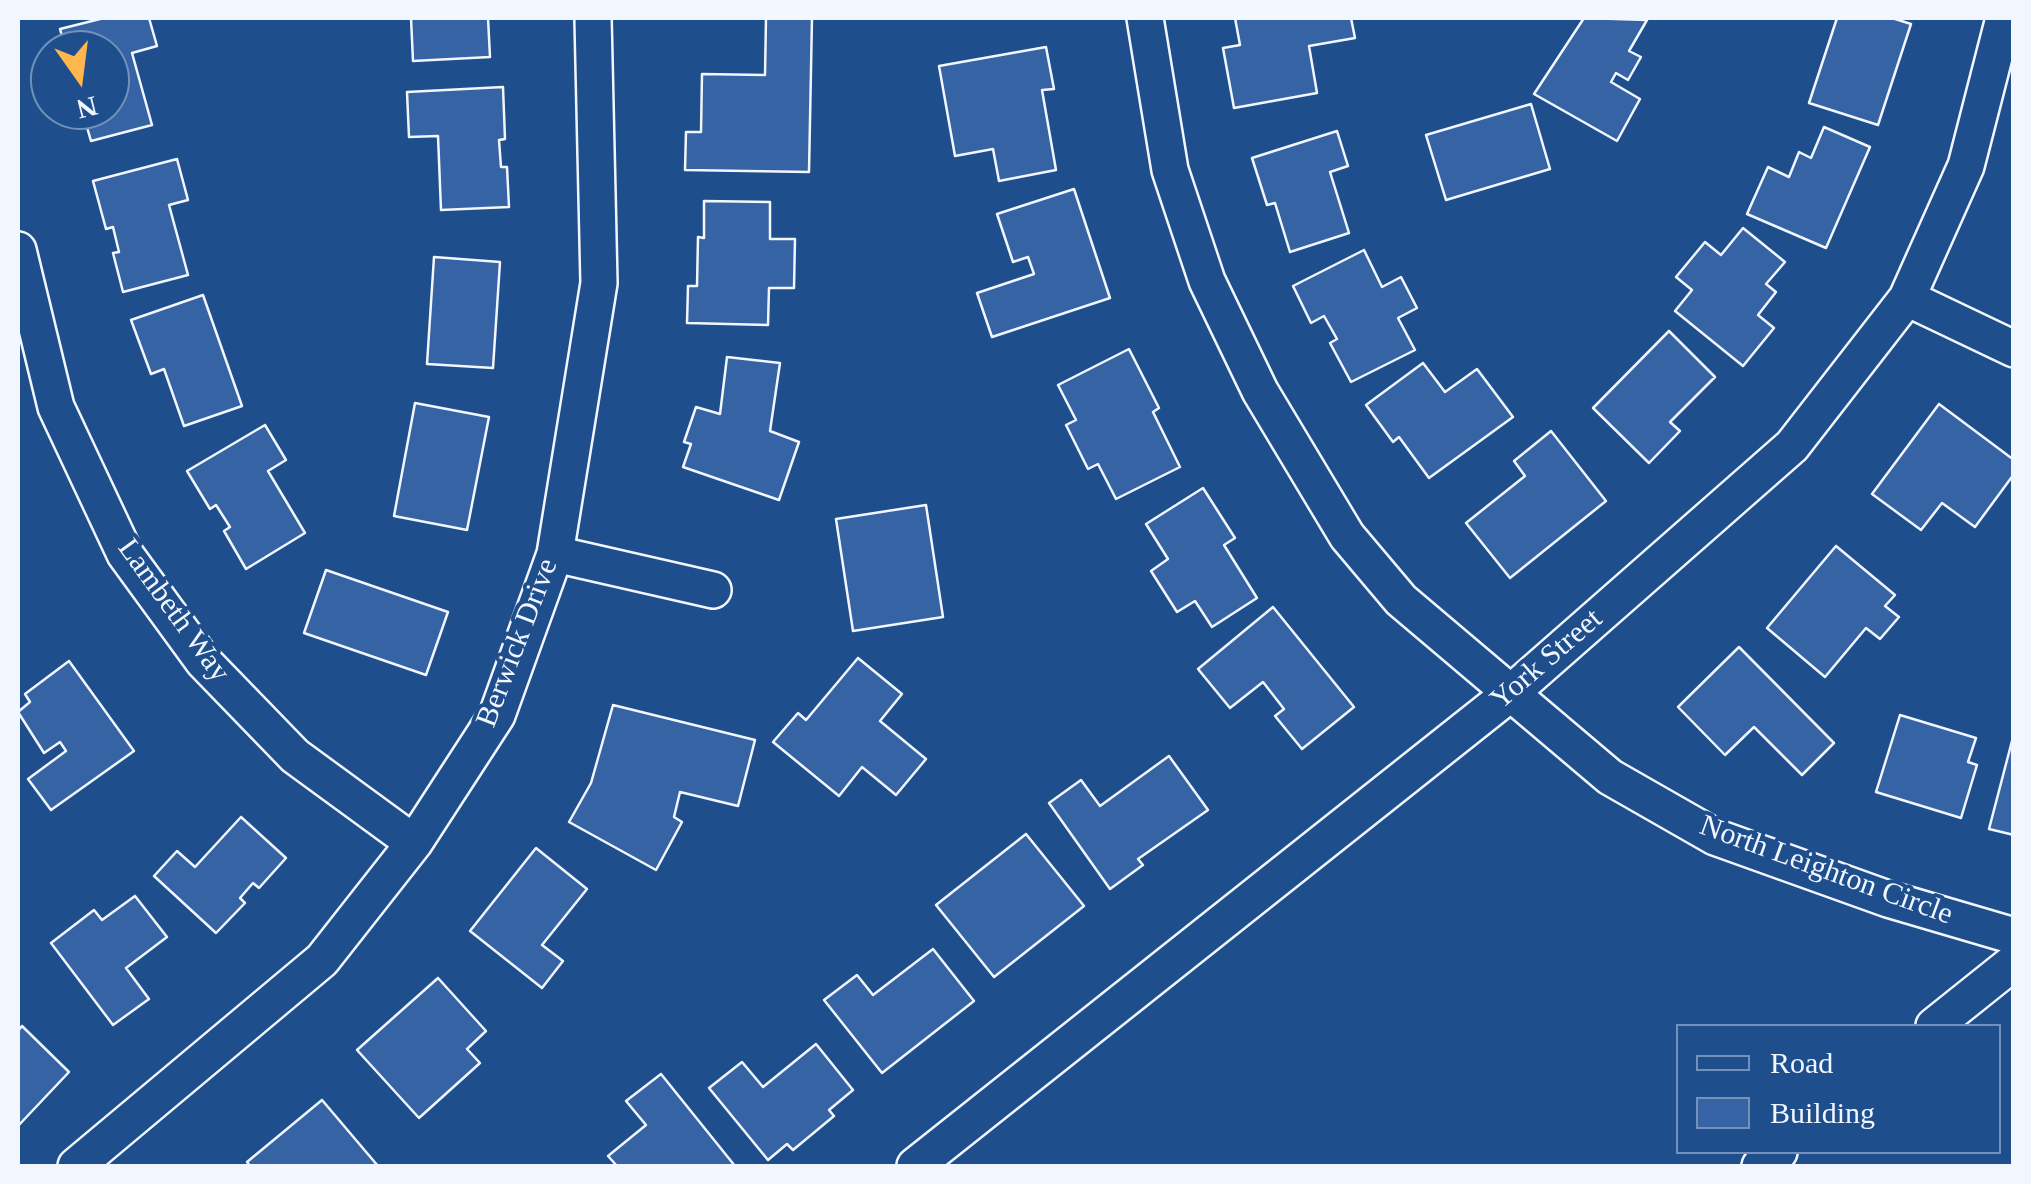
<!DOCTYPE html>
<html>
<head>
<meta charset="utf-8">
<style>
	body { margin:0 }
	#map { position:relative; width:2031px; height:1184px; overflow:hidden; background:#1f4e8c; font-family:Georgia,serif }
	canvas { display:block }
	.frame { position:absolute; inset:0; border:20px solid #f2f6ff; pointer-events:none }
	.legend { position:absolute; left:1676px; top:1024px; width:325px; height:130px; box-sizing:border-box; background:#1f4e8c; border:2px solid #7391ba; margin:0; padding:12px 18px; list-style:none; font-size:30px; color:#f2f6ff }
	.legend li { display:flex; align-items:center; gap:20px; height:50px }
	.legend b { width:50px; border:2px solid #7391ba }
	.north { position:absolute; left:30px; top:30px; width:100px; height:100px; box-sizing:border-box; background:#1f4e8c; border:2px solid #7391ba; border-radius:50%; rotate:166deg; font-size:28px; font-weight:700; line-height:40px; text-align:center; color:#f2f6ff }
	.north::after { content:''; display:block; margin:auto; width:35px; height:45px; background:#ffb74d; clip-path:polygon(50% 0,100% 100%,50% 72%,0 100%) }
</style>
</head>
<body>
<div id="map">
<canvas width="2031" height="1184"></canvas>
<div class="frame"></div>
<ul class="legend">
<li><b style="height:12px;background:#1f4e8c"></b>Road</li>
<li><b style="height:28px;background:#3563a3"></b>Building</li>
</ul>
<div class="north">N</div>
</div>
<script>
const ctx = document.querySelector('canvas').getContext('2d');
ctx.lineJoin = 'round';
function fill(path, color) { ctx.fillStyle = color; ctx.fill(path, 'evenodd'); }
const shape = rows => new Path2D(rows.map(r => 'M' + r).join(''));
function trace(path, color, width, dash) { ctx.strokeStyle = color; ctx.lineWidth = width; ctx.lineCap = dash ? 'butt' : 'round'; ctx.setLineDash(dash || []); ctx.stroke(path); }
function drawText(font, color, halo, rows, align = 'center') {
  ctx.font = font + ' Georgia,serif'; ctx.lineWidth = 8; ctx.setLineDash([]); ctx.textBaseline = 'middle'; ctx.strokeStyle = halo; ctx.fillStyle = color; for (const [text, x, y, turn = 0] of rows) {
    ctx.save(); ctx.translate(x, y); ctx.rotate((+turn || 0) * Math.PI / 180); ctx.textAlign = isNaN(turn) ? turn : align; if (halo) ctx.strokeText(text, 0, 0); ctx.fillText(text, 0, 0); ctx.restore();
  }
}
const building = shape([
	[104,18,149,18,157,46,132,53,152,125,91,141,82,110,110,110,110,50,66,50,60,29,104,18],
	[411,18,488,18,490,57,413,61,411,18],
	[766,18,812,18,809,172,685,170,686,132,701,132,702,74,765,75,766,18],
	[1235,18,1351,18,1355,38,1309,46,1317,93,1234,108,1223,48,1240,45,1235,18],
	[1584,18,1647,20,1629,51,1641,57,1628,80,1616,73,1611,82,1640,99,1617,141,1534,94,1584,18],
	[1837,18,1892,18,1911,24,1878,125,1809,103,1837,18],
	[1046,47,1054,89,1042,90,1056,170,999,181,993,149,955,156,939,66,1046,47],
	[503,87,505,139,499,140,501,167,507,167,509,207,441,210,438,136,409,137,407,92,503,87],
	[1531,104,1550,169,1446,200,1426,135,1531,104],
	[1824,127,1870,147,1826,248,1747,214,1768,167,1789,177,1799,152,1811,158,1824,127],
	[1337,131,1348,166,1330,172,1349,233,1290,252,1275,203,1267,205,1252,158,1337,131],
	[177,159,188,200,169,205,188,275,123,292,113,253,119,252,113,227,106,229,93,181,177,159],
	[1074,189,1110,298,992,337,977,293,1034,274,1028,257,1013,262,997,214,1074,189],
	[704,201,770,202,770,239,795,239,794,288,769,288,768,325,687,323,688,286,697,286,698,237,704,238,704,201],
	[1743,228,1785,262,1766,284,1776,292,1758,315,1774,328,1743,366,1675,311,1692,290,1676,277,1705,242,1721,255,1743,228],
	[1364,250,1382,287,1401,277,1417,308,1398,318,1415,350,1351,382,1330,343,1337,339,1324,316,1311,323,1293,286,1364,250],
	[434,257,500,262,493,368,427,364,434,257],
	[203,295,242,406,184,426,164,369,151,374,131,320,203,295],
	[1669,331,1715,377,1670,422,1680,431,1649,463,1593,408,1669,331],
	[1129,349,1159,408,1153,412,1180,467,1116,499,1098,464,1088,469,1066,425,1076,420,1058,385,1129,349],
	[727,357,780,363,770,431,799,442,779,500,683,467,691,444,684,442,696,407,720,414,727,357],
	[1423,363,1445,392,1477,369,1513,417,1429,478,1399,437,1393,442,1366,405,1423,363],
	[415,403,489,417,467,530,394,516,415,403],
	[1939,404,2014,460,2014,474,1975,527,1942,503,1921,530,1872,494,1939,404],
	[265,425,286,460,268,471,305,533,246,569,224,531,230,527,216,505,210,509,187,471,265,425],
	[1551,431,1606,501,1510,578,1466,523,1525,476,1514,461,1551,431],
	[1203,488,1235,538,1224,545,1257,598,1212,627,1195,601,1177,612,1151,571,1168,559,1146,524,1203,488],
	[926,505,943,617,853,631,836,519,926,505],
	[1836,546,1895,595,1885,606,1899,617,1880,639,1866,628,1825,677,1767,628,1836,546],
	[326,570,448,612,426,675,304,633,326,570],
	[1273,607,1354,707,1302,749,1275,716,1284,709,1263,682,1230,708,1198,669,1273,607],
	[1739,647,1834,743,1802,775,1754,727,1725,755,1678,707,1739,647],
	[858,658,902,694,880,721,926,759,896,795,862,767,839,796,773,742,798,713,806,720,858,658],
	[69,661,134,751,51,810,28,779,66,751,60,742,44,753,18,712,30,702,25,694,69,661],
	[613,705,755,740,738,806,680,792,674,817,682,822,656,870,569,822,591,783,613,705],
	[1900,715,1976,738,1968,762,1977,765,1961,818,1876,792,1900,715],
	[2012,741,2014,742,2014,835,1989,829,2012,741],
	[1169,756,1208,810,1138,859,1143,865,1110,889,1049,803,1081,780,1100,806,1169,756],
	[241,817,286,858,259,888,253,883,240,898,245,903,216,933,154,876,177,851,195,867,241,817],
	[1026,834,1084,906,994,977,936,905,1026,834],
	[536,848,587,889,542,945,563,961,542,988,470,931,536,848],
	[135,896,167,937,126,968,149,999,113,1025,51,943,94,910,102,920,135,896],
	[933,949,974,1001,882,1073,824,1000,857,975,873,995,933,949],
	[438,978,486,1031,467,1049,480,1063,419,1118,357,1050,438,978],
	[22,1026,69,1072,18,1126,18,1031,22,1026],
	[816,1044,853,1090,829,1110,834,1116,793,1150,787,1144,768,1160,709,1088,742,1062,763,1087,816,1044],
	[661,1074,735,1166,617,1166,608,1156,646,1125,626,1101,661,1074],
	[322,1100,378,1166,250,1166,247,1162,322,1100]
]);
const street = shape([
	[1145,18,1170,170,1207,281,1260,391,1347,536,1401,600,1610,777,1715,837,1888,899,2014,936],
	[18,250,56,407,125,554,203,661,295,756,414,843],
	[1907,298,2014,349],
	[555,554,713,590],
	[1934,1026,2014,962],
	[76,1166,322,960,414,843,497,715,555,554,599,283,593,18],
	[915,1166,1512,692,1792,446,1907,298,1966,166,2004,18],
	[1760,1166,1779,1152]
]);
const streetNames = [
	["Lambeth Way",173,611,54],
	["Berwick Drive",518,643,-69],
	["York Street",1547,660,-41],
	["North Leighton Circle",1826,871,20]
];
fill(building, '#3563a3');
trace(building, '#f2f6ff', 2.5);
trace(street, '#f2f6ff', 40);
trace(street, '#1f4e8c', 35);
drawText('30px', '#f2f6ff', '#1f4e8c', streetNames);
</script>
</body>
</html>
